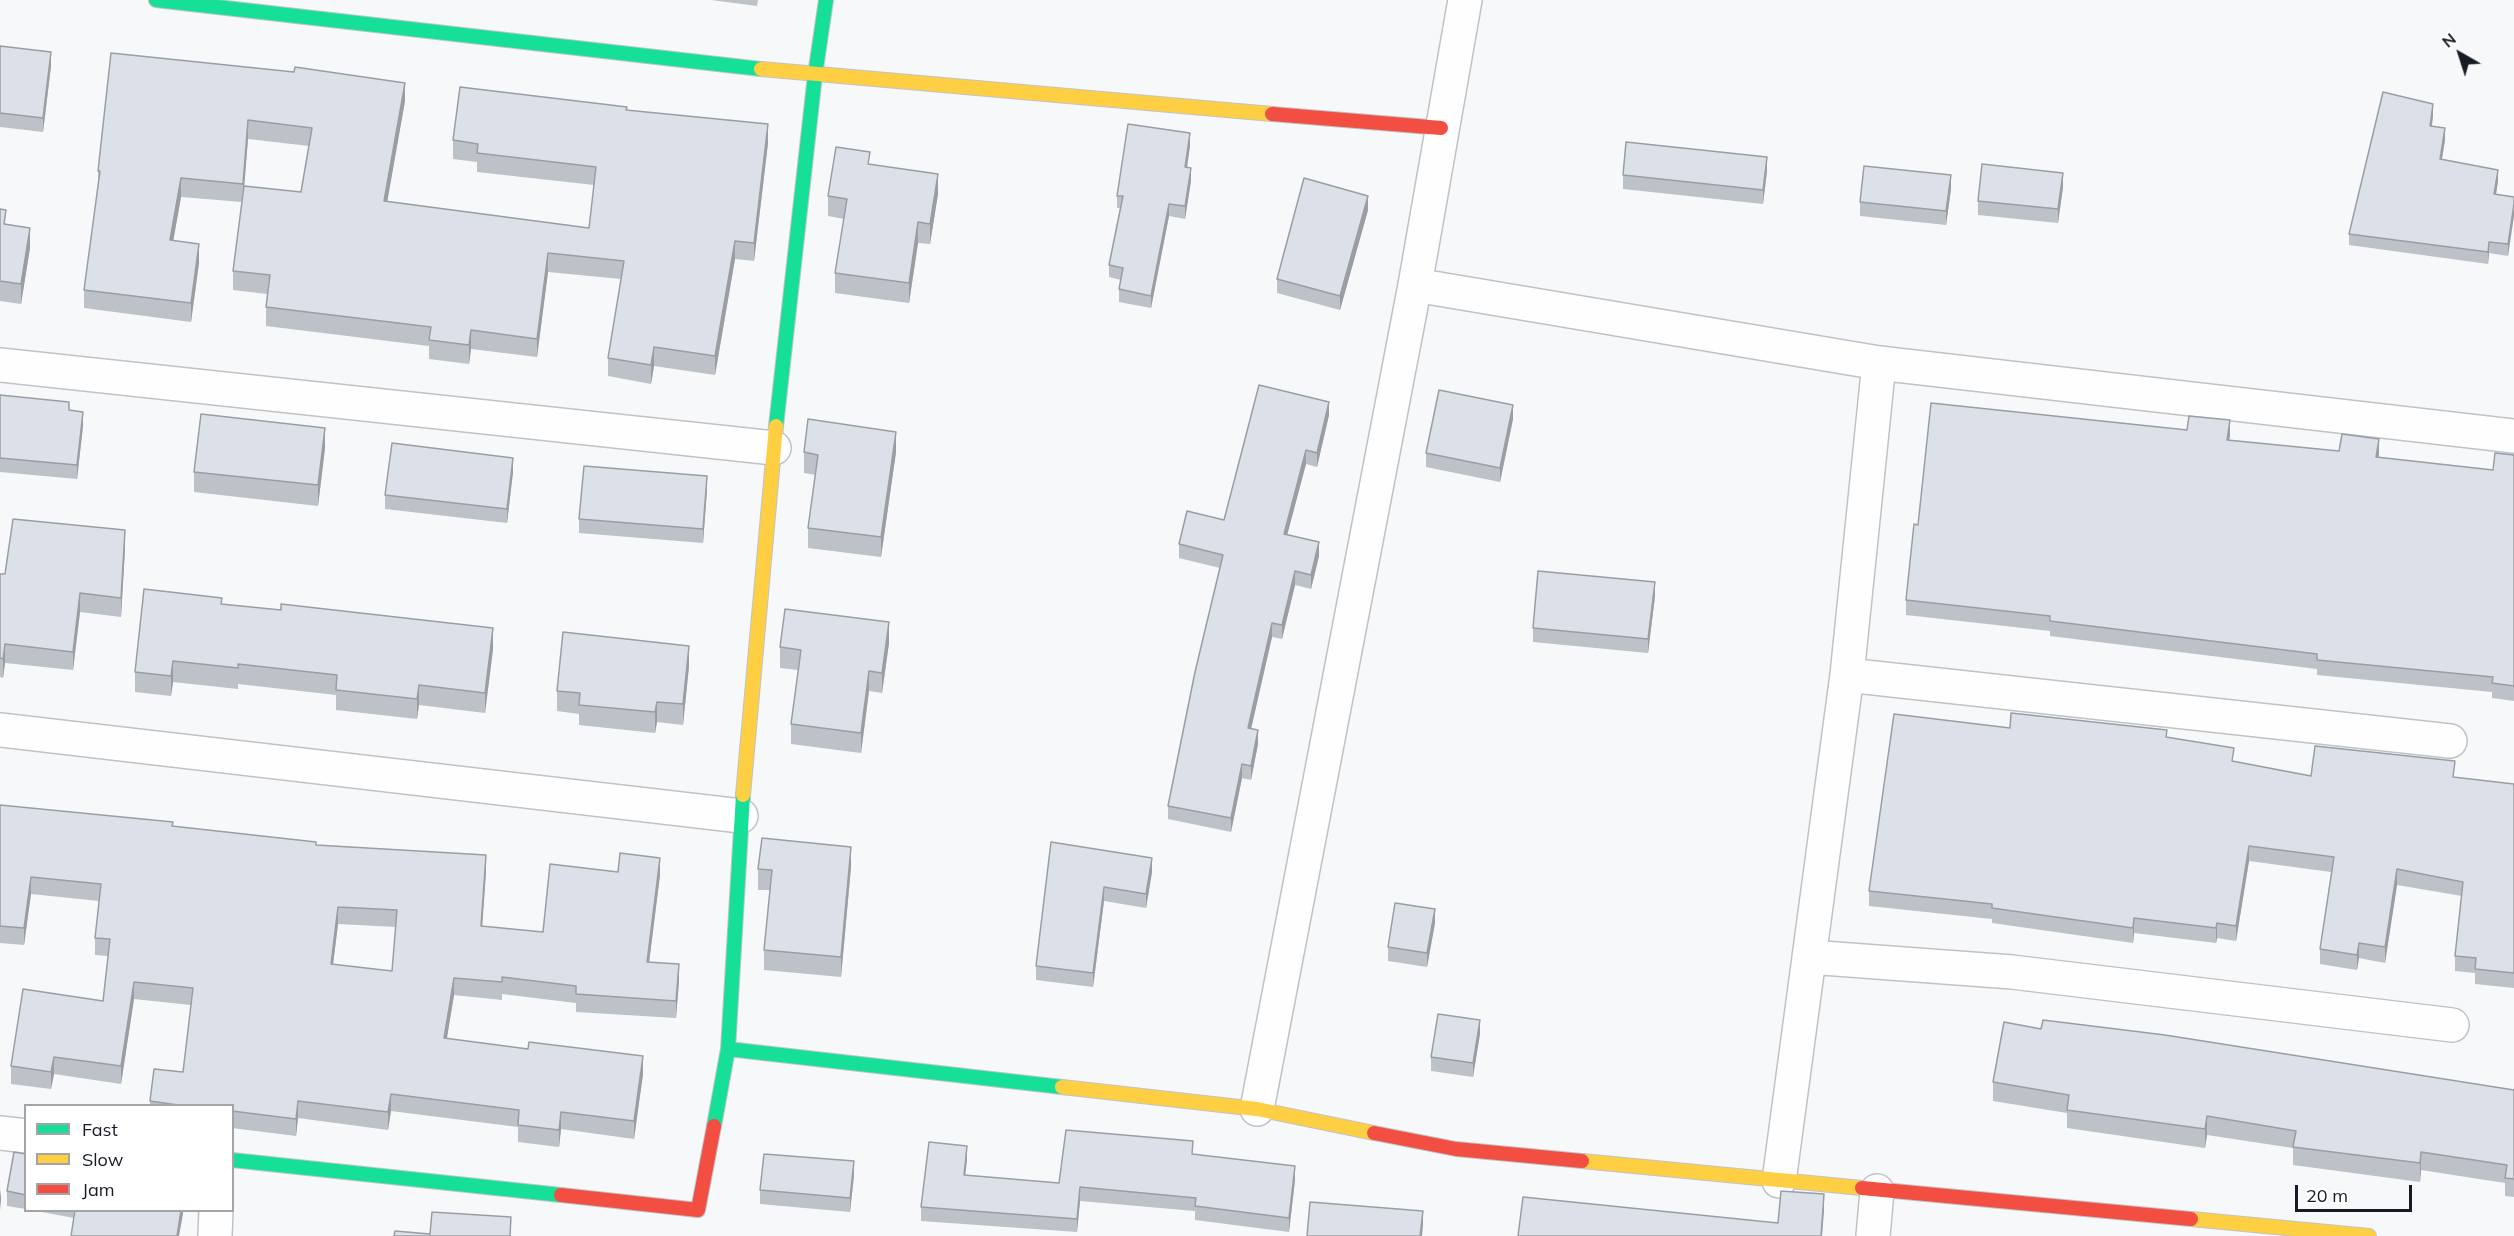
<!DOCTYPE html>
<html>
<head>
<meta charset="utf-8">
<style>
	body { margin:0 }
	#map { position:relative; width:2514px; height:1236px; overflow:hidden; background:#f6f8fa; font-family:Mulish,sans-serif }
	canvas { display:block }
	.legend { position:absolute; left:24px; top:1104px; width:210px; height:108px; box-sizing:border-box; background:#fff; border:2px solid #a2a4a8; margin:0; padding:8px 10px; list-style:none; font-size:18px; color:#171b25 }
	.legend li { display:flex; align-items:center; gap:12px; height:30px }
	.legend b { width:30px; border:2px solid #a2a4a8 }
	.north { position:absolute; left:2430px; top:24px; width:60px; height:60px; -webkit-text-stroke:4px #fff; paint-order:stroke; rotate:321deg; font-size:16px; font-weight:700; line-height:24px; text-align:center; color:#171b25 }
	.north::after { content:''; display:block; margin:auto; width:21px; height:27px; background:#171b25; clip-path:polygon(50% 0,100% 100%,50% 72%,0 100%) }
	.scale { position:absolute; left:2295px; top:1185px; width:117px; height:27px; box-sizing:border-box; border:3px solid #171b25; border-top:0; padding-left:8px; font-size:18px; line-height:21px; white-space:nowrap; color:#171b25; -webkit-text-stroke:4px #fff; paint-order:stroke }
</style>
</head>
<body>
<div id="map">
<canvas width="2514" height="1236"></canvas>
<ul class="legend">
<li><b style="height:8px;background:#16e098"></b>Fast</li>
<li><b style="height:8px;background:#ffcf43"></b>Slow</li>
<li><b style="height:8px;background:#f24e42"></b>Jam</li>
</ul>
<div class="north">N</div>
<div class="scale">20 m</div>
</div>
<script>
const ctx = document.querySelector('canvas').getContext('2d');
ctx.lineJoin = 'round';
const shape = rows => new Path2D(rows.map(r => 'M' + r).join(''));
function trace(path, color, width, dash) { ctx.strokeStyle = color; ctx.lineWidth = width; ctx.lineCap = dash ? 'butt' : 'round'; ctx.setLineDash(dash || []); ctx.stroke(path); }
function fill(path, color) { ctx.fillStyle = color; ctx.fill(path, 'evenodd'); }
const street = shape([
	[1415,285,1879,363,2514,436],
	[0,365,774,448],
	[1847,675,2450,741],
	[0,730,741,816],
	[1809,957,2012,972,2452,1025],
	[1257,1109,1415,285,1465,0],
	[0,1133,26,1136],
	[1779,1181,1847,675,1879,363],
	[215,1236,216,1210],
	[1873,1236,1877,1191]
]);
const fast = shape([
	[156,0,761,69],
	[776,426,815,75,826,0],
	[728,1049,1062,1087],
	[714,1126,728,1049,743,795],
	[232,1160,561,1195]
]);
const slow = shape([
	[761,69,1272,114],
	[743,795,776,426],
	[1062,1087,1257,1109,1374,1133],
	[1582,1161,1862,1188],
	[2191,1219,2369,1236]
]);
const jam = shape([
	[1272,114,1441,128],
	[1374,1133,1456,1149,1582,1161],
	[1862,1188,2191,1219],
	[561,1195,698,1210,714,1126]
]);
const wall = shape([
	[711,0,758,0,757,6],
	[0,46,51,66,43,132,0,127],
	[111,53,405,101,387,201,589,228,594,185,477,172,477,162,453,159,453,140,627,110,768,143,754,261,735,259,715,375,654,366,651,384,608,376,608,358,621,279,548,272,537,357,471,349,469,364,429,359,429,346,266,326,266,307,267,294,233,290,233,271,242,202,181,197,173,241,199,263,191,322,84,308,84,290,98,189,98,171],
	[248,139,309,146,301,192,244,186],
	[2433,116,2432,126,2445,140,2442,159,2498,181,2496,195,2514,197,2508,256,2489,253,2488,264,2349,245,2349,234],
	[1190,146,1187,168,1191,181,1185,219,1169,216,1151,308,1119,302,1119,289,1121,280,1109,277,1109,265,1120,208,1117,208,1117,196],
	[870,164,938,194,930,244,918,243,909,303,835,293,835,273,844,219,828,216,828,196],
	[1767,171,1763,204,1623,189,1623,175],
	[2063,187,2058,223,1978,215,1978,201],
	[1951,189,1946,225,1860,216,1860,202],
	[0,209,6,225,30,248,21,304,0,301],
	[1368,210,1340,310,1277,293,1277,279],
	[0,395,83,426,77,479,0,472],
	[1329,415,1317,467,1306,464,1287,534,1319,556,1311,589,1295,585,1282,639,1272,637,1251,729,1258,744,1251,780,1242,778,1231,832,1168,819,1168,806,1220,568,1179,558,1179,544,1224,520],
	[1513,419,1500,482,1426,467,1426,453],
	[2230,435,2229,440,2339,451,2379,454,2378,457,2493,470,2514,455,2514,701,2492,698,2492,692,2317,675,2317,669,2050,636,2050,631,1906,615,1906,600],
	[325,448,318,506,194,492,194,472],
	[804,452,896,452,881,557,808,548,808,528,816,475,804,473],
	[513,472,507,523,385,509,385,495],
	[707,490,703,543,579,533,579,519],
	[125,549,121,617,80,612,73,670,5,663,3,678,0,677,0,574,5,574],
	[1655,596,1648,653,1533,642,1533,628],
	[221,604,493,649,485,713,419,705,417,719,336,710,336,695,238,684,238,689,173,682,171,696,135,692,135,672],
	[889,643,882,693,869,691,861,753,791,744,791,724,798,670,780,668,780,647],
	[689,666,683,725,657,722,655,733,579,725,579,714,557,711,557,691],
	[2167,737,2234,762,2311,776,2455,778,2514,784,2514,988,2475,984,2475,973,2455,971,2455,956,2462,896,2397,885,2385,963,2359,958,2357,970,2320,964,2320,949,2331,872,2249,861,2236,941,2217,938,2216,943,2134,933,2133,943,1992,923,1992,919,1869,906,1869,891],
	[0,805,173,826,316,845,486,872,482,926,543,932,618,872,660,875,649,962,679,981,676,1018,576,1012,576,1003,502,994,502,1000,454,995,447,1038,643,1074,634,1139,561,1129,559,1147,518,1142,518,1127,391,1111,388,1130,298,1118,296,1136,232,1128,232,1106,150,1106,150,1101,183,1072,191,1005,134,999,121,1084,54,1074,51,1089,11,1084,11,1066,103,1001,108,956,95,955,95,938,99,901,31,894,24,945,0,943],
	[338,924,396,927,392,971,333,964],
	[1051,842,1152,872,1146,908,1104,901,1093,987,1036,980,1036,966],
	[851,867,841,977,764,970,764,950,770,890,758,890,758,869],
	[1435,923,1427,967,1388,961,1388,947],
	[2041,1029,2514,1090,2514,1197,2505,1196,2505,1183,2421,1170,2420,1182,2293,1165,2293,1148,2207,1135,2205,1148,2067,1128,2067,1113,1993,1101,1993,1082],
	[1480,1034,1473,1077,1431,1071,1431,1057],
	[26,1154,26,1209,7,1206,7,1191],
	[1193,1154,1295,1180,1289,1232,1195,1220,1195,1211,1080,1201,1077,1232,921,1221,921,1207,967,1159,965,1175,1059,1183],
	[854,1175,850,1212,760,1204,760,1190],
	[31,1210,183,1210,183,1214,74,1218]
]);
const shadedWall = shape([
	[51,52,51,66,43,132,43,118],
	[405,83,405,101,384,220,384,201],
	[2433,104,2433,116,2430,137,2430,126],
	[248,120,248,139,243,202,243,184],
	[768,124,768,143,754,261,754,243],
	[2445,128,2445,140,2440,170,2440,159],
	[1190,133,1190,146,1185,180,1185,167],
	[1767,157,1767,171,1763,204,1763,190],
	[1191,168,1191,181,1185,219,1185,206],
	[2498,170,2498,181,2494,206,2494,194],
	[2063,173,2063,187,2058,223,2058,209],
	[938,174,938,194,930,244,930,224],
	[1951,175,1951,189,1946,225,1946,211],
	[181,178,181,197,170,259,170,240],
	[1368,196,1368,210,1340,310,1340,296],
	[1169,204,1169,216,1151,308,1151,296],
	[2514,204,2514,216,2508,256,2508,244],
	[918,222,918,243,909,303,909,283],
	[30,228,30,248,21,304,21,284],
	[735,241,735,259,715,375,715,356],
	[2489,242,2489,253,2488,264,2488,252],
	[199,244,199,263,191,322,191,303],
	[548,253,548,272,537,357,537,339],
	[471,330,471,349,469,364,469,345],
	[654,347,654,366,651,384,651,365],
	[1329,402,1329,415,1317,467,1317,453],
	[1513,405,1513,419,1500,482,1500,468],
	[83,412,83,426,77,479,77,465],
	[2230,420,2230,435,2227,455,2227,440],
	[325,428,325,448,318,506,318,485],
	[896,432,896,452,881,557,881,537],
	[2379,439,2379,454,2376,472,2376,457],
	[1306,450,1306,464,1284,547,1284,534],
	[513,458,513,472,507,523,507,509],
	[707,476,707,490,703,543,703,529],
	[125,530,125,549,121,617,121,598],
	[1319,542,1319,556,1311,589,1311,575],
	[1295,571,1295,585,1282,639,1282,625],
	[1655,582,1655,596,1648,653,1648,639],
	[80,593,80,612,73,670,73,652],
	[889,622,889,643,882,693,882,673],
	[1272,623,1272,637,1248,742,1248,728],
	[493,628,493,649,485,713,485,693],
	[5,644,5,663,3,678,3,659],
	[689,646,689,666,683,725,683,704],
	[173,661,173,682,171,696,171,676],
	[869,671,869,691,861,753,861,733],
	[419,685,419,705,417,719,417,699],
	[657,702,657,722,655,733,655,712],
	[1258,730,1258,744,1251,780,1251,766],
	[1242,764,1242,778,1231,832,1231,818],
	[2249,846,2249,861,2236,941,2236,926],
	[851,847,851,867,841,977,841,957],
	[486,855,486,872,481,944,481,926],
	[660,858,660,875,647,979,647,962],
	[1152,858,1152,872,1146,908,1146,894],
	[2397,869,2397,885,2385,963,2385,947],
	[31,877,31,894,24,945,24,928],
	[1104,887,1104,901,1093,987,1093,973],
	[338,907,338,924,331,981,331,964],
	[1435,909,1435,923,1427,967,1427,953],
	[2134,918,2134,933,2133,943,2133,928],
	[2217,923,2217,938,2216,943,2216,928],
	[2359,943,2359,958,2357,970,2357,955],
	[679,964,679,981,676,1018,676,1001],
	[454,978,454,995,444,1055,444,1038],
	[134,982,134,999,121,1084,121,1066],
	[1480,1020,1480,1034,1473,1077,1473,1063],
	[643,1056,643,1074,634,1139,634,1121],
	[54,1057,54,1074,51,1089,51,1072],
	[391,1094,391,1111,388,1130,388,1112],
	[298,1101,298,1118,296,1136,296,1119],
	[561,1112,561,1129,559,1147,559,1130],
	[2207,1116,2207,1135,2205,1148,2205,1129],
	[967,1146,967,1159,964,1189,964,1175],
	[2421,1152,2421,1170,2420,1182,2420,1163],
	[854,1161,854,1175,850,1212,850,1198],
	[1295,1166,1295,1180,1289,1232,1289,1218],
	[1080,1187,1080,1201,1077,1232,1077,1219],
	[1,1189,1,1201,0,1210,0,1197],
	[1824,1194,1824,1211,1822,1236,1821,1236],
	[181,1210,183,1210,183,1214,179,1236,177,1236],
	[1423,1211,1423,1225,1422,1236,1420,1236]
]);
const building = shape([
	[0,46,51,52,43,118,0,113,0,46],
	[111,53,294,72,295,67,405,83,384,201,589,228,596,167,477,153,478,144,453,140,460,87,627,107,626,110,768,124,754,243,735,241,715,356,654,347,651,365,608,358,624,261,548,253,537,339,471,330,469,345,429,340,431,327,266,307,270,275,233,271,244,186,301,192,312,128,248,120,243,184,181,178,170,240,199,244,191,303,84,290,100,171,98,171,111,53],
	[2383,92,2433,104,2430,126,2445,128,2440,159,2498,170,2494,194,2514,197,2514,204,2508,244,2489,242,2488,252,2349,234,2383,92],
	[1128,124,1190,133,1185,167,1191,168,1185,206,1169,204,1151,296,1119,289,1123,268,1109,265,1123,196,1117,196,1128,124],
	[1626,142,1767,157,1763,190,1623,175,1626,142],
	[836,147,870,152,868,164,938,174,930,224,918,222,909,283,835,273,847,199,828,196,836,147],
	[1982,164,2063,173,2058,209,1978,201,1982,164],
	[1864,166,1951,175,1946,211,1860,202,1864,166],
	[1304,178,1368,196,1340,296,1277,279,1304,178],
	[0,209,6,210,4,224,30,228,21,284,0,281,0,209],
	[1259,385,1329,402,1317,453,1306,450,1284,534,1319,542,1311,575,1295,571,1282,625,1272,623,1248,728,1258,730,1251,766,1242,764,1231,818,1168,806,1195,672,1223,555,1179,544,1187,511,1224,520,1259,385],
	[1439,390,1513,405,1500,468,1426,453,1439,390],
	[0,395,69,402,69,410,83,412,77,465,0,458,0,395],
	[1931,403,2187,430,2189,416,2230,420,2227,440,2339,451,2342,434,2379,439,2376,457,2493,470,2495,453,2514,455,2514,686,2492,683,2493,677,2317,660,2317,654,2050,621,2050,616,1906,600,1914,524,1918,525,1931,403],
	[201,414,325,428,318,485,194,472,201,414],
	[808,419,896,432,881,537,808,528,818,455,804,452,808,419],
	[392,443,513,458,507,509,385,495,392,443],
	[584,466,707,476,703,529,579,519,584,466],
	[13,519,125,530,121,598,80,593,73,652,5,644,3,659,0,658,0,574,5,574,13,519],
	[1538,571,1655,582,1648,639,1533,628,1538,571],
	[144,589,222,598,221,604,281,610,281,604,493,628,485,693,419,685,417,699,336,690,337,675,238,664,238,668,173,661,171,676,135,672,144,589],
	[785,609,889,622,882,673,869,671,861,733,791,724,801,650,780,647,785,609],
	[563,632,689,646,683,704,657,702,655,712,579,705,580,693,557,691,563,632],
	[2011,713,2167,730,2166,737,2234,748,2232,761,2311,776,2315,746,2455,761,2453,777,2514,784,2514,973,2475,969,2476,958,2455,956,2463,882,2397,869,2385,947,2359,943,2357,955,2320,949,2334,857,2249,846,2236,926,2217,923,2216,928,2134,918,2133,928,1992,908,1992,904,1869,891,1894,714,2010,728,2011,713],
	[0,805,173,822,172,826,316,842,316,845,486,855,481,926,543,932,550,864,618,872,620,853,660,858,647,962,679,964,676,1001,576,994,576,986,502,977,502,982,454,978,444,1038,528,1049,529,1042,643,1056,634,1121,561,1112,559,1130,518,1125,519,1110,391,1094,388,1112,298,1101,296,1119,232,1111,232,1106,185,1106,150,1101,154,1069,183,1072,193,988,134,982,121,1066,54,1057,51,1072,11,1066,23,989,103,1001,110,939,95,938,101,884,31,877,24,928,0,926,0,805],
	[338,907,397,910,392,971,331,964,338,907],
	[762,838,851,847,841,957,764,950,772,870,758,869,762,838],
	[1051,842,1152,858,1146,894,1104,887,1093,973,1036,966,1051,842],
	[1395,903,1435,909,1427,953,1388,947,1395,903],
	[1438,1014,1480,1020,1473,1063,1431,1057,1438,1014],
	[2043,1020,2165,1035,2514,1090,2514,1179,2505,1178,2507,1165,2421,1152,2420,1163,2293,1147,2296,1131,2207,1116,2205,1129,2067,1110,2069,1095,1993,1082,2004,1022,2041,1029,2043,1020],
	[1066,1130,1193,1141,1192,1154,1295,1166,1289,1218,1195,1206,1196,1198,1080,1187,1077,1219,921,1207,929,1142,967,1146,964,1175,1059,1183,1066,1130],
	[14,1152,26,1154,26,1195,7,1191,14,1152],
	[764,1154,854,1161,850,1198,760,1190,764,1154],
	[1781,1191,1824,1194,1821,1236,1518,1236,1523,1197,1778,1223,1781,1191],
	[1310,1202,1423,1211,1420,1236,1307,1236,1310,1202],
	[75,1210,181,1210,177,1236,71,1236,75,1210],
	[432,1212,511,1217,510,1236,394,1236,395,1231,430,1234,432,1212]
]);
trace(street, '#bfc3c8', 36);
trace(fast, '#bfc3c8', 16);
trace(slow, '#bfc3c8', 16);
trace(jam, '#bfc3c8', 16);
trace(street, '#fefefe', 33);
trace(fast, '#16e098', 14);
trace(slow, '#ffcf43', 14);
trace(jam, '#f24e42', 14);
fill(wall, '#bdc2c8');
fill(shadedWall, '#9a9ea3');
fill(building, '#dce1e9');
trace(building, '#9a9ea3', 1.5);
</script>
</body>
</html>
